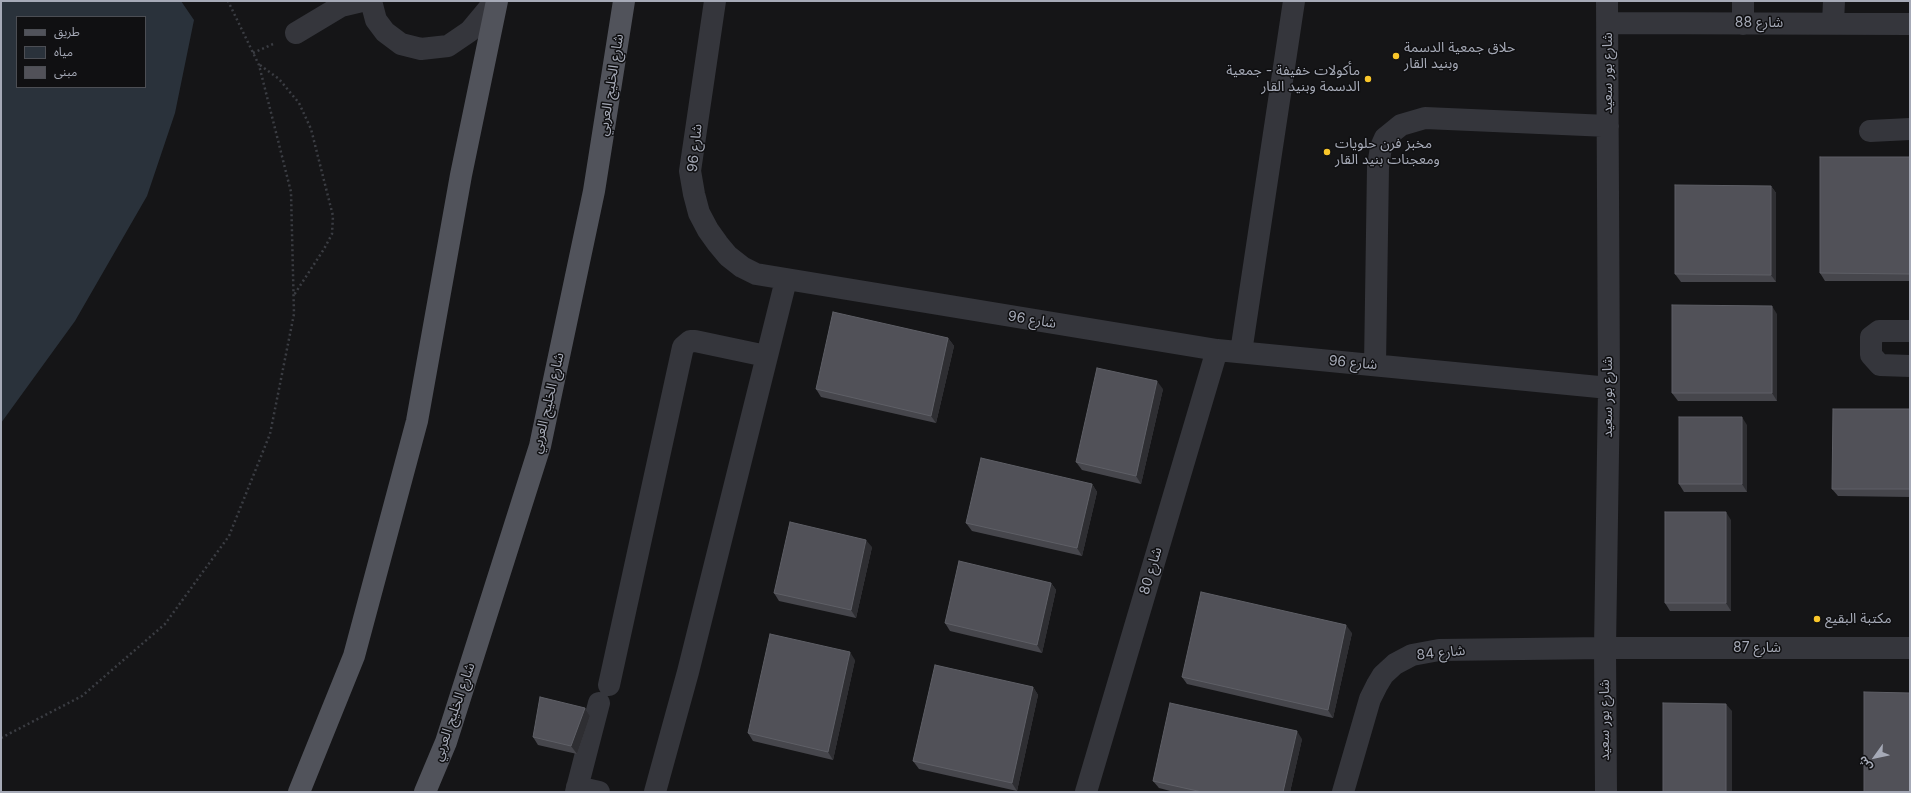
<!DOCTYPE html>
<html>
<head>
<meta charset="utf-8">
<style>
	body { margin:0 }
	#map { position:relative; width:1911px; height:793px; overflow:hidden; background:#151517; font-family:Inter,"Noto Sans Arabic",sans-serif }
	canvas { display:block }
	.frame { position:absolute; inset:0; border:2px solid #a6aab7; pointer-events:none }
	.legend { position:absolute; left:16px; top:16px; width:130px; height:72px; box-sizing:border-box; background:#101012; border:1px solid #4c4e54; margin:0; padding:5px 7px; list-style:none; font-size:12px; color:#a6aab7 }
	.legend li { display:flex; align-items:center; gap:8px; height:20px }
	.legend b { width:20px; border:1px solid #4c4e54 }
	.north { position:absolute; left:1855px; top:737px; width:40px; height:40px; -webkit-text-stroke:3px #101012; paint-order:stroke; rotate:237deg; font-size:11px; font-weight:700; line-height:16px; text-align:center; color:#a6aab7 }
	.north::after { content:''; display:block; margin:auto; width:14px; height:18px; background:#a6aab7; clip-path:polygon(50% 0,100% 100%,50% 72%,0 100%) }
</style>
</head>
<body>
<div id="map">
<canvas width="1911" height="793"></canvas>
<div class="frame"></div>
<ul class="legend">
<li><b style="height:5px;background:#51535b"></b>طريق</li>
<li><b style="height:11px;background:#2a323b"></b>مياه</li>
<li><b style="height:11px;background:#515158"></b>مبنى</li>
</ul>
<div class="north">ش</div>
</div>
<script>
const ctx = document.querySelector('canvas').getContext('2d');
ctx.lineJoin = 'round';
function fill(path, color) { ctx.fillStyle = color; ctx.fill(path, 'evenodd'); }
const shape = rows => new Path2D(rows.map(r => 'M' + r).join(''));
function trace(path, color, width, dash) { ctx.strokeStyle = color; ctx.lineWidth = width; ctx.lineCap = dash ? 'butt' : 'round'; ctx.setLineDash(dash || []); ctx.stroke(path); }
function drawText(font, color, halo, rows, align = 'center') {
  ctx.font = font + ' Inter,"Noto Sans Arabic",sans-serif'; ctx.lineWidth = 3; ctx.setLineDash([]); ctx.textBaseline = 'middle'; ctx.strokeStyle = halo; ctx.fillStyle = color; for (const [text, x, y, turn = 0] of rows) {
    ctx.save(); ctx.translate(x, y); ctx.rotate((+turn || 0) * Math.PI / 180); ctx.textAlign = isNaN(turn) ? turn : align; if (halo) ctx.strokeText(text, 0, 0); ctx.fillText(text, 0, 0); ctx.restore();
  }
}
const water = shape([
	[1,1,181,1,194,20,175,113,147,196,75,321,1,423],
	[17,17,145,17,145,87,17,87]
]);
const path = shape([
	[253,53,273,44],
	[260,65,279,79,299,103,311,129,333,216,332,234,324,249,294,295],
	[1,738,82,696,165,624,229,536,270,434,294,314,291,192,259,65,228,1]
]);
const minor = shape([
	[371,1,376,20,385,32,401,44,421,49,448,46,470,31,495,1],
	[715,1,690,171,694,194,699,213,708,230,718,244,728,256,742,267,756,274,1217,350,1609,388],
	[1608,23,1910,24],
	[1833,23,1834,1],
	[1743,24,1743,1],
	[296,33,341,6,362,1],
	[1870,131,1910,129],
	[1910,331,1879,331,1871,337,1871,355,1880,365,1910,366],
	[1241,352,1294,1],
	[1375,365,1378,167,1381,147,1385,138,1401,125,1425,118,1608,126],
	[609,685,683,347,690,341,695,341,766,356],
	[577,787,599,792],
	[576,792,599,703],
	[655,792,688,672,786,280],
	[1086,792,1217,350],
	[1343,792,1370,699,1377,685,1383,675,1395,664,1412,655,1439,650,1605,648,1910,648],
	[1606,792,1605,648,1609,388,1607,1]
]);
const major = shape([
	[299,792,354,656,417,421,461,175,497,1],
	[425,792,446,742,540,446,594,191,624,1]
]);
const wall = shape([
	[1910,157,1910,281,1825,281,1820,273],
	[1771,186,1776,193,1776,282,1681,282,1675,274],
	[1777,314,1777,401,1678,401,1672,393],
	[948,338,954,346,936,423,821,397,816,389],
	[1163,389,1141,484,1082,470,1076,462],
	[1910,409,1910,497,1838,496,1832,489],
	[1747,425,1747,492,1684,492,1679,484],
	[1092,484,1097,492,1082,556,972,531,966,523],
	[1731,520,1731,611,1670,611,1665,603],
	[872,547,856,618,779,601,774,593],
	[1051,583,1056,590,1042,653,950,631,945,623],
	[1352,633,1333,718,1187,684,1182,677],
	[855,660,833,760,753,741,748,733],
	[1033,687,1038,695,1017,791,919,769,913,761],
	[585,708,590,716,577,754,538,745,533,737],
	[1302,739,1290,792,1174,792,1159,788,1153,781]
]);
const shadedWall = shape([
	[1771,186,1776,193,1776,282,1771,275],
	[1772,306,1777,314,1777,401,1772,393],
	[948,338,954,346,936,423,931,416],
	[1157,381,1163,389,1141,484,1136,476],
	[1742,417,1747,425,1747,492,1742,484],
	[1092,484,1097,492,1082,556,1077,548],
	[1726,512,1731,520,1731,611,1726,603],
	[866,540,872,547,856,618,851,610],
	[1051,583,1056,590,1042,653,1037,645],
	[1346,625,1352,633,1333,718,1328,710],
	[850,652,855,660,833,760,828,752],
	[1033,687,1038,695,1017,791,1012,783],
	[1726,704,1732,711,1732,792,1726,792],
	[585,708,590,716,577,754,571,746],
	[1297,731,1302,739,1290,792,1283,792]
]);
const building = shape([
	[1820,157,1910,157,1910,274,1820,273,1820,157],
	[1675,185,1771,186,1771,275,1675,274,1675,185],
	[1672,305,1772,306,1772,393,1672,393,1672,305],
	[833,312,948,338,931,416,816,389,833,312],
	[1097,368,1157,381,1136,476,1076,462,1097,368],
	[1833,409,1910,409,1910,489,1832,489,1833,409],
	[1679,417,1742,417,1742,484,1679,484,1679,417],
	[981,458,1092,484,1077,548,966,523,981,458],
	[1665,512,1726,512,1726,603,1665,603,1665,512],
	[790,522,866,540,851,610,774,593,790,522],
	[959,561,1051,583,1037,645,945,623,959,561],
	[1201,592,1346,625,1328,710,1182,677,1201,592],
	[770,634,850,652,828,752,748,733,770,634],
	[935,665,1033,687,1012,783,913,761,935,665],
	[1864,692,1910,693,1910,792,1864,792,1864,692],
	[540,697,585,708,571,746,533,737,540,697],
	[1170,703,1297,731,1283,792,1202,792,1153,781,1170,703],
	[1663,703,1726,704,1726,792,1663,792,1663,703]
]);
const markers = [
	[1396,56,4,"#f9c62a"],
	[1368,79,4,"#f9c62a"],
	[1327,152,4,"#f9c62a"],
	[1817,619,4,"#f9c62a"]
];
const streetNames = [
	["شارع 88",1759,23],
	["شارع بور سعيد",1608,73,-90],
	["شارع الخليج العربي",611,85,-81],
	["شارع 96",695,148,-84],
	["شارع 96",1032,320,9],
	["شارع 96",1353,363,5],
	["شارع بور سعيد",1608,397,-90],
	["شارع الخليج العربي",548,403,-77],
	["شارع 80",1151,571,-74],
	["شارع 87",1757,648],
	["شارع 84",1441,653,-6],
	["شارع الخليج العربي",454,712,-71],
	["شارع بور سعيد",1605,720,-90]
];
const poiNames = [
	["حلاق جمعية الدسمة",1404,48],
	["وبنيد القار",1404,64],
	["مأكولات خفيفة - جمعية",1360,71,"right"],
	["الدسمة وبنيد القار",1360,87,"right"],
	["مخبز فرن حلويات",1335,144],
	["ومعجنات بنيد القار",1335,160],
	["مكتبة البقيع",1825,619]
];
fill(water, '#2a323b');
trace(path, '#3b3d43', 2.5, [2, 3]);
trace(minor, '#35363c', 22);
trace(major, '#51535b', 22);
fill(wall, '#46464c');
fill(shadedWall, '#2e2e32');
fill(building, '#515158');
trace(building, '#5e5f66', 1);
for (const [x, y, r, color] of markers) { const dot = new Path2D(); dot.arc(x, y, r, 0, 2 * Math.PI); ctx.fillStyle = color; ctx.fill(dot); trace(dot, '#101012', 1.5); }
drawText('14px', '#a6aab7', '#101012', streetNames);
drawText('14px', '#a6aab7', '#101012', poiNames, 'left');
</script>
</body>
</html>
